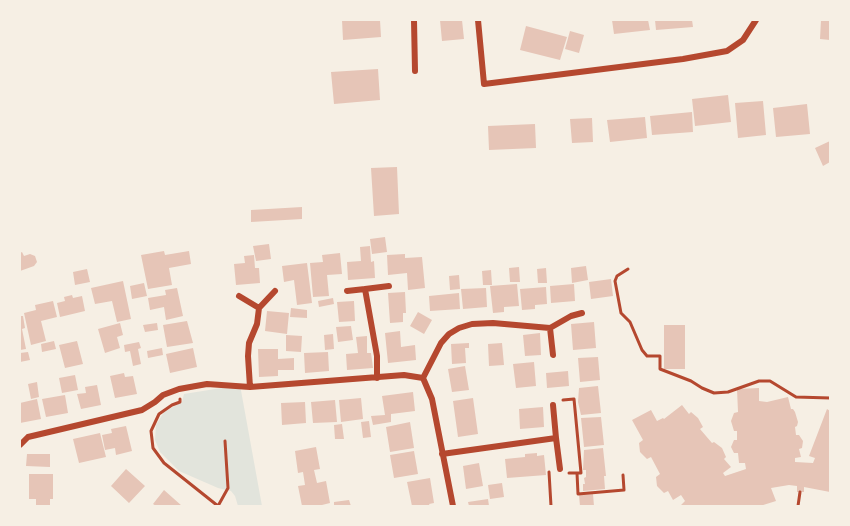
<!DOCTYPE html>
<html>
<head>
<meta charset="utf-8">
<style>
	body { margin:0 }
	#map { position:relative; width:850px; height:526px; overflow:hidden; background:#f6efe4; font-family:"Open Sans",sans-serif }
	canvas { display:block }
	.frame { position:absolute; inset:0; border:21px solid #f6efe4; pointer-events:none }
</style>
</head>
<body>
<div id="map">
<canvas width="850" height="526"></canvas>
<div class="frame"></div>
</div>
<script>
const ctx = document.querySelector('canvas').getContext('2d');
ctx.lineJoin = 'round';
function fill(path, color) { ctx.fillStyle = color; ctx.fill(path, 'evenodd'); }
const shape = rows => new Path2D(rows.map(r => 'M' + r).join(''));
function trace(path, color, width, dash) { ctx.strokeStyle = color; ctx.lineWidth = width; ctx.lineCap = dash ? 'butt' : 'round'; ctx.setLineDash(dash || []); ctx.stroke(path); }
const green = shape([
	[240,385,262,506,238,506,235,496,231,491,218,488,179,471,160,452,155,440,156,425,164,412,182,402,184,394]
]);
const building = shape([
	[342,20,380,20,381,37,343,40],
	[440,20,462,20,464,39,442,41],
	[612,20,648,20,650,30,614,34],
	[655,20,692,20,693,27,656,30],
	[821,20,830,20,830,40,820,39],
	[526,26,567,37,560,60,520,50],
	[570,31,584,35,579,53,565,49],
	[378,69,380,100,334,104,331,72],
	[728,95,731,122,695,126,692,99],
	[763,101,766,135,738,138,735,103],
	[807,104,810,134,776,137,773,108],
	[692,112,693,132,652,135,650,116],
	[645,117,647,138,610,142,607,120],
	[592,118,593,142,572,143,570,119],
	[535,124,536,148,489,150,488,126],
	[830,141,830,162,823,166,815,148],
	[397,167,399,214,374,216,371,168],
	[302,207,302,219,251,222,251,210],
	[385,237,387,252,372,254,370,239],
	[269,244,271,259,256,261,253,246],
	[370,246,371,262,374,261,375,278,348,280,347,262,361,261,360,247],
	[164,251,165,255,189,251,191,264,169,268,172,285,148,289,141,255],
	[22,252,24,256,30,254,35,256,37,262,34,266,20,271,20,253],
	[340,253,342,274,327,275,329,296,313,297,310,263,323,262,322,255],
	[405,254,405,258,422,257,425,288,408,290,407,273,388,275,387,255],
	[254,255,255,268,259,268,260,283,236,285,234,264,245,263,244,256],
	[307,263,312,303,297,305,294,280,284,282,282,266],
	[586,266,588,280,572,283,571,268],
	[519,267,520,282,510,282,509,268],
	[546,268,547,283,538,283,537,269],
	[87,269,90,282,75,285,73,272],
	[491,270,492,285,483,285,482,271],
	[459,275,460,289,450,290,449,276],
	[611,279,613,296,591,299,589,282],
	[123,281,131,319,117,322,112,301,95,304,91,288],
	[144,283,147,296,132,299,130,286],
	[517,284,519,306,504,307,504,312,493,313,490,286],
	[574,284,575,301,551,303,550,286],
	[546,287,547,304,535,305,535,309,522,310,520,289],
	[177,288,183,316,166,320,164,307,150,310,148,298,166,295,165,290],
	[486,288,487,307,463,309,461,289],
	[405,292,406,313,403,313,403,322,390,323,388,293],
	[459,293,460,309,430,311,429,296],
	[72,295,73,298,82,296,85,311,60,317,57,303,65,301,64,297],
	[333,298,334,304,319,307,318,301],
	[53,301,57,317,41,321,46,341,31,345,24,313,36,310,35,305],
	[354,301,355,321,339,322,337,302],
	[291,308,307,310,307,318,290,317],
	[267,311,289,313,287,334,265,331],
	[418,312,432,320,424,334,410,326],
	[20,316,23,316,25,328,22,329,26,349,20,350],
	[187,321,193,343,167,347,163,325],
	[594,322,596,348,573,350,571,324],
	[120,323,123,335,117,337,120,348,105,353,98,329],
	[157,323,158,330,145,332,143,325],
	[664,325,685,325,685,369,664,369],
	[351,326,353,340,338,342,336,327],
	[400,331,401,347,415,345,416,360,388,363,385,333],
	[540,333,541,355,525,356,523,335],
	[333,334,334,349,325,350,324,335],
	[286,335,302,336,301,352,286,351],
	[367,336,367,353,371,353,373,368,347,370,346,354,358,353,356,337],
	[54,341,56,349,42,352,41,344],
	[77,341,83,364,65,368,59,345],
	[139,342,141,348,138,349,141,364,133,366,130,351,125,352,124,345],
	[469,343,469,348,465,348,466,363,452,364,451,344],
	[502,343,504,365,489,366,488,344],
	[162,348,163,355,148,358,147,351],
	[193,348,197,367,170,373,166,354],
	[258,349,278,349,278,359,294,358,294,370,278,370,278,376,259,377],
	[28,352,30,360,20,362,20,353],
	[328,352,329,371,305,373,304,353],
	[598,357,600,380,580,382,578,358],
	[534,362,536,386,516,388,513,364],
	[465,366,469,390,452,392,448,369],
	[568,371,569,386,547,388,546,373],
	[124,373,125,377,133,376,137,394,115,398,110,376],
	[75,375,78,390,62,393,59,378],
	[37,382,39,397,31,399,28,384],
	[97,385,101,405,81,409,77,394,86,393,85,387],
	[598,386,601,413,581,415,578,402,579,388],
	[759,388,759,401,767,402,788,397,791,409,793,409,795,412,798,422,797,426,795,427,796,435,799,435,803,441,802,448,799,449,801,457,795,458,795,462,813,463,815,458,809,456,827,409,830,411,830,492,804,487,804,492,797,492,797,486,789,485,771,488,776,501,760,506,680,506,685,501,681,495,673,500,668,491,664,493,657,486,656,477,660,474,651,457,647,459,640,452,639,443,643,440,632,420,651,410,657,421,663,418,664,419,682,405,689,414,691,412,698,418,703,427,700,429,712,443,714,442,722,448,726,457,724,459,731,467,723,473,725,476,746,469,745,463,739,463,738,453,734,453,731,447,734,440,737,440,737,431,734,431,731,421,734,413,738,412,737,389],
	[413,392,415,411,391,414,391,422,373,425,371,416,385,415,382,396],
	[65,395,68,413,46,417,42,399],
	[361,398,363,419,341,422,339,400],
	[473,398,478,434,458,437,453,401],
	[37,399,41,419,20,423,20,403],
	[335,400,337,422,313,423,311,402],
	[305,402,306,423,282,425,281,403],
	[543,407,544,427,520,429,519,409],
	[601,417,604,445,584,447,581,418],
	[369,421,371,437,363,438,361,422],
	[410,422,414,448,390,452,386,427],
	[342,424,344,439,335,439,334,425],
	[126,426,132,451,116,455,115,448,105,450,102,435,112,433,111,429],
	[100,433,106,457,79,463,73,439],
	[316,447,320,469,314,470,317,483,326,481,330,503,322,505,322,506,302,506,298,486,305,485,303,472,298,473,295,451],
	[603,448,606,476,604,476,605,489,583,491,583,484,585,484,584,478,586,477,586,470,583,470,584,450],
	[414,451,418,474,394,478,390,455],
	[537,453,537,456,544,455,546,475,507,478,505,459,525,457,525,454],
	[27,454,50,454,50,467,26,466],
	[479,463,483,486,466,489,463,466],
	[126,469,145,486,129,503,111,486],
	[29,474,53,474,53,499,50,499,50,506,36,506,36,499,29,499],
	[430,478,434,503,429,504,430,506,412,506,407,482],
	[502,483,504,497,490,499,488,485],
	[164,490,182,506,156,506,153,504],
	[593,494,594,506,580,506,579,495],
	[488,499,489,506,469,506,468,502],
	[349,500,351,506,334,506,334,502]
]);
const path = shape([
	[628,269,617,276,615,281,621,313,630,322,642,350,647,356,660,356,660,369,691,381,702,388,714,393,728,392,759,381,770,381,796,397,830,398],
	[180,399,180,402,172,405,159,414,151,431,153,448,164,463,218,506],
	[563,400,574,399,581,473,577,473],
	[549,472,551,506],
	[569,473,577,473,578,494,624,490,623,475],
	[218,506,228,488,225,441],
	[798,506,800,492]
]);
const minor = shape([
	[414,20,415,71],
	[478,20,484,84,683,59,727,51,743,40,756,20],
	[365,289,389,286],
	[347,291,365,289,377,356,377,378],
	[239,296,259,308],
	[550,328,553,355],
	[423,378,441,343,449,334,459,328,472,324,493,323,550,328,571,316,582,313],
	[250,387,248,356,249,343,257,324,259,308,275,291],
	[556,438,560,469],
	[20,445,28,437,142,410,155,402,163,395,179,389,207,384,250,387,404,375,423,378,432,399,453,506],
	[442,454,556,438,553,405]
]);
fill(green, '#e2e4dc');
fill(building, '#e6c5b7');
trace(path, '#b5482f', 3);
trace(minor, '#b5482f', 6);
</script>
</body>
</html>
